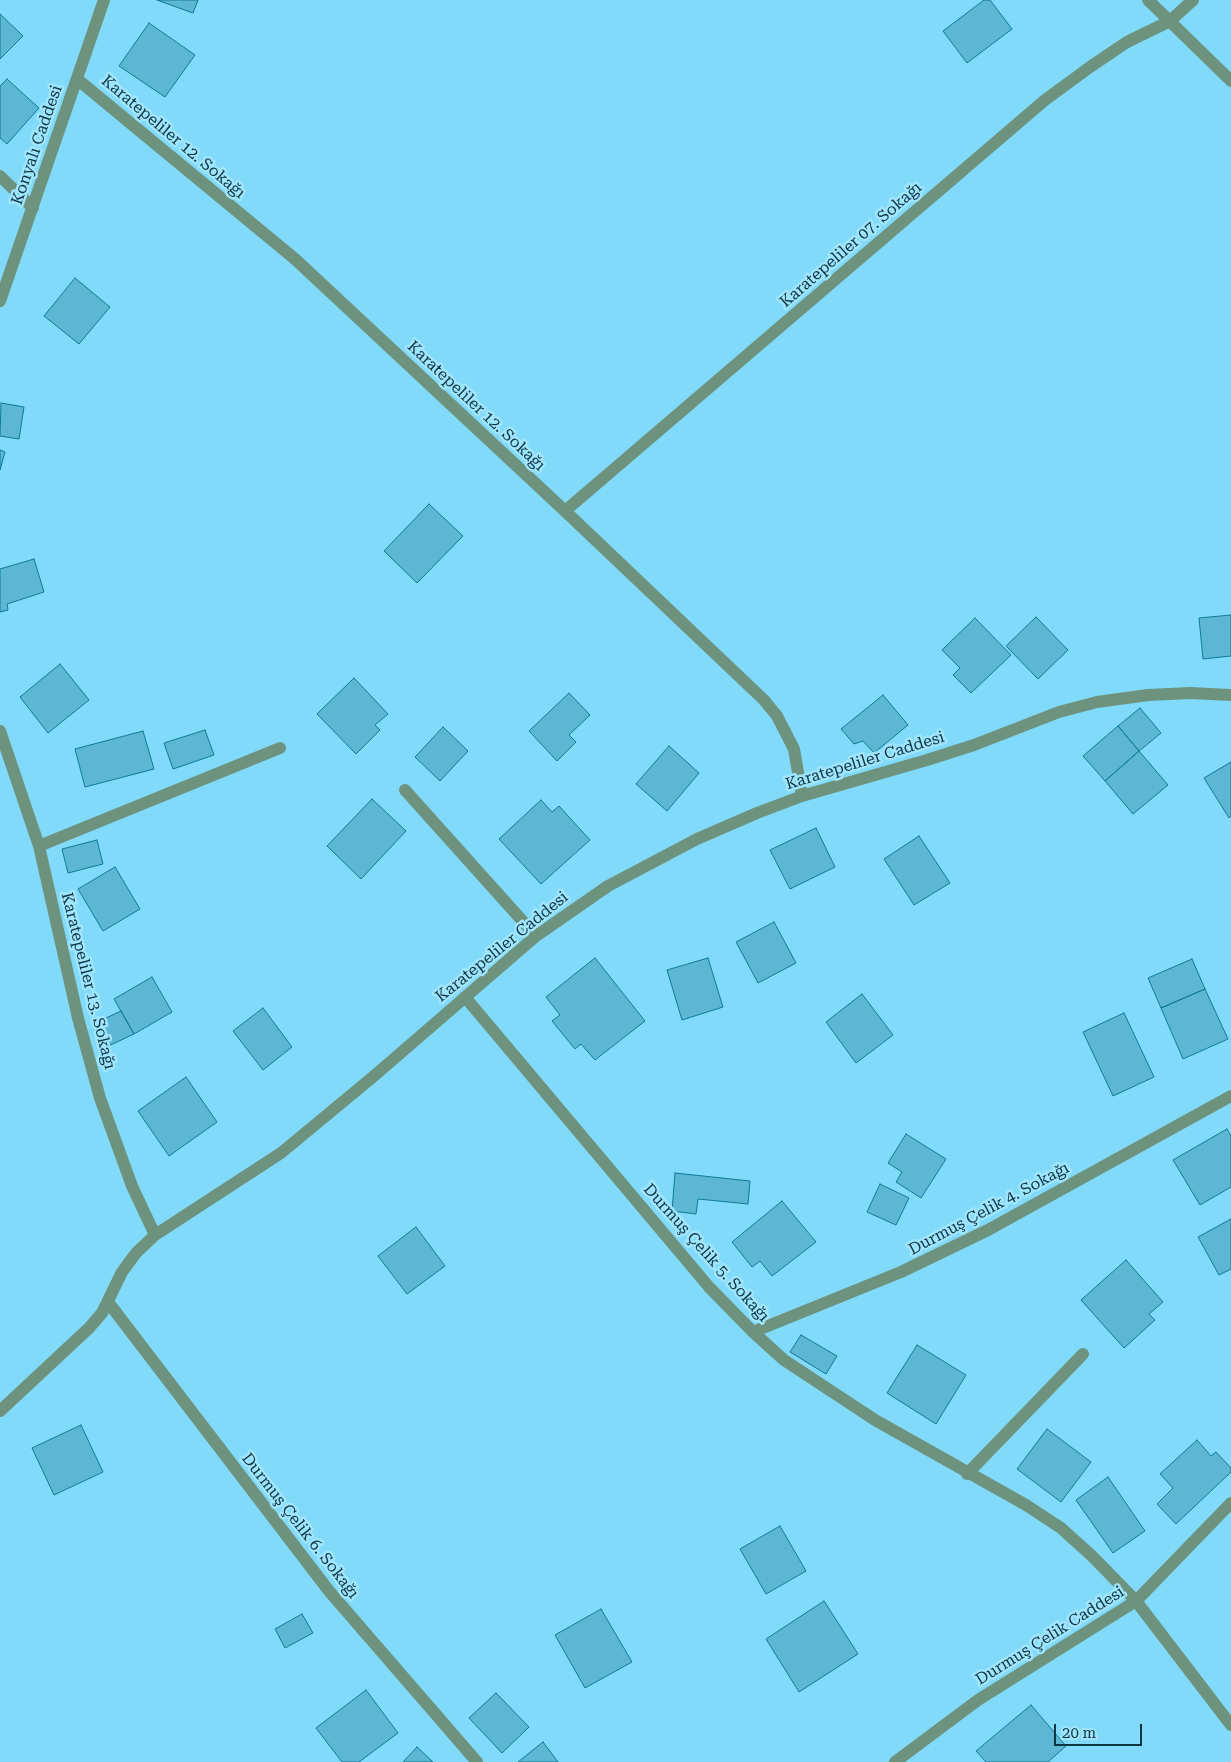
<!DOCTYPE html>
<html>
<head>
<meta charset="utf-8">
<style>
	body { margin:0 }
	#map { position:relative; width:1231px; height:1762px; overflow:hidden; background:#81daf9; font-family:"Roboto Serif",serif }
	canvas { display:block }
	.scale { position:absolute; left:1054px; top:1724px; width:88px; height:22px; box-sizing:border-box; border:2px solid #0e3542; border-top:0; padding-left:6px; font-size:15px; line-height:18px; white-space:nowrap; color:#0e3542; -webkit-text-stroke:4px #a0e5fe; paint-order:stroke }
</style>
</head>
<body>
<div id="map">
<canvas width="1231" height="1762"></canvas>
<div class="scale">20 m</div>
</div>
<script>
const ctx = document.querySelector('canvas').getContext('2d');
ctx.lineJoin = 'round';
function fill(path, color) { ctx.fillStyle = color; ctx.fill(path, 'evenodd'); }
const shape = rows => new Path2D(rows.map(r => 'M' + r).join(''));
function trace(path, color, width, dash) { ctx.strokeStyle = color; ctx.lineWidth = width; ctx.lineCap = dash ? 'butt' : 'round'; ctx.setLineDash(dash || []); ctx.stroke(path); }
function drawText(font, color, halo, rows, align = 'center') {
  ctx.font = font + ' "Roboto Serif",serif'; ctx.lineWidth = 5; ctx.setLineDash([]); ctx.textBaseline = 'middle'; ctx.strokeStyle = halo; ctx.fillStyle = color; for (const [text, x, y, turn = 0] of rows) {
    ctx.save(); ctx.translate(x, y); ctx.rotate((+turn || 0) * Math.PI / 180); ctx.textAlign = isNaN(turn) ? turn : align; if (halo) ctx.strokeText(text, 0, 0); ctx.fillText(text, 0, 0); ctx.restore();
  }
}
const building = shape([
	[157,0,198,0,193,13,157,0],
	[984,0,990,0,1012,29,967,63,943,31,984,0],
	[0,14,23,36,0,59,0,14],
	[149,23,195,55,165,97,119,66,149,23],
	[7,79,39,108,7,144,0,138,0,86,7,79],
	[75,278,110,307,79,344,44,316,75,278],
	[1,403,24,407,19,439,0,436,1,403],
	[0,450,5,452,0,470,0,450],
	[429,504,463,536,417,583,384,551,429,504],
	[34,559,44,592,7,604,8,610,0,612,0,569,34,559],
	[1231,615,1231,656,1203,659,1199,618,1231,615],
	[1036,617,1068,650,1038,679,1006,646,1036,617],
	[975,618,1011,655,971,693,953,675,960,668,942,650,975,618],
	[60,664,89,700,48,733,20,697,60,664],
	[354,678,388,714,375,725,380,730,356,754,317,714,354,678],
	[569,693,590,715,569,735,576,742,557,761,529,731,569,693],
	[883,695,908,725,874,753,863,741,854,744,841,729,883,695],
	[1140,708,1161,733,1139,751,1118,726,1140,708],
	[1118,726,1139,751,1105,781,1083,756,1118,726],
	[443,727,468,751,440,781,415,757,443,727],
	[205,730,214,755,173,769,164,743,205,730],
	[143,731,154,769,85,787,75,749,143,731],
	[669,746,699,773,667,811,636,784,669,746],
	[1139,751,1168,785,1133,814,1105,781,1139,751],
	[1231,762,1231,816,1229,818,1204,778,1231,762],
	[372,799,406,831,361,879,327,846,372,799],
	[541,800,552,812,559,806,590,840,541,884,499,839,541,800],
	[816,828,835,867,790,889,770,850,816,828],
	[919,836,950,883,914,905,884,859,919,836],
	[97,840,103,864,68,873,62,849,97,840],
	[115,867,140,909,103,931,78,889,115,867],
	[774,922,796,963,758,983,736,942,774,922],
	[595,958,645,1021,595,1060,581,1044,575,1049,552,1021,560,1015,546,997,595,958],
	[708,958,723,1007,682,1020,667,970,708,958],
	[1192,959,1205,989,1161,1008,1148,978,1192,959],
	[152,977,172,1012,134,1034,114,999,152,977],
	[1205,989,1228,1039,1183,1059,1161,1008,1205,989],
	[862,994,893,1035,856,1063,826,1022,862,994],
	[263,1008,292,1047,263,1070,233,1031,263,1008],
	[121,1011,134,1034,102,1049,93,1024,121,1011],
	[1124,1013,1154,1077,1113,1096,1083,1032,1124,1013],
	[186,1077,217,1122,169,1156,138,1111,186,1077],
	[1227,1129,1231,1136,1231,1187,1200,1205,1173,1160,1227,1129],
	[906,1134,946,1159,921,1198,896,1182,902,1172,888,1163,906,1134],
	[675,1173,750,1181,748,1204,698,1199,696,1214,672,1211,675,1173],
	[880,1184,909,1198,896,1225,867,1212,880,1184],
	[782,1201,816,1242,772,1276,760,1261,752,1267,732,1242,782,1201],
	[1231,1219,1231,1269,1219,1275,1198,1237,1231,1219],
	[416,1227,445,1266,407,1294,378,1256,416,1227],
	[1126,1260,1163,1302,1149,1314,1155,1320,1124,1348,1081,1300,1126,1260],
	[801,1335,837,1356,826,1374,790,1352,801,1335],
	[917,1345,966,1375,936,1424,887,1393,917,1345],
	[81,1425,103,1472,54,1495,32,1448,81,1425],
	[1047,1429,1091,1462,1061,1502,1017,1469,1047,1429],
	[1197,1440,1211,1456,1216,1452,1231,1468,1231,1472,1176,1524,1157,1504,1173,1488,1160,1474,1197,1440],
	[1108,1477,1145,1531,1113,1553,1076,1500,1108,1477],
	[780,1526,806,1571,766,1594,740,1549,780,1526],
	[824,1601,858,1654,799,1692,766,1639,824,1601],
	[601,1609,632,1662,585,1688,555,1635,601,1609],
	[302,1614,313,1633,285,1648,275,1629,302,1614],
	[366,1690,398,1733,359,1762,342,1762,316,1728,366,1690],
	[496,1693,529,1727,502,1753,469,1718,496,1693],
	[1031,1705,1066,1746,1048,1762,986,1762,976,1751,1031,1705],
	[543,1742,558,1762,518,1762,543,1742],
	[417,1747,433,1762,403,1762,417,1747]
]);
const minor = shape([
	[1148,0,1231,81],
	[77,79,295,259,565,511,764,700,777,716,794,749,802,796],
	[0,176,33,208],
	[0,301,104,0],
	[565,511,1045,100,1090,67,1127,42,1170,21,1193,0],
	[0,731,39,846,78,1018,100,1098,132,1186,155,1235],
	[405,790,536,936],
	[39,846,280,748],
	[465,997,709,1287,753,1332,784,1360,875,1420,1026,1505,1061,1528,1092,1556,1136,1601,1231,1725],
	[108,1302,329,1591,477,1762],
	[753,1332,901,1272,988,1230,1231,1096],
	[0,1411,89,1328,102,1313,122,1272,136,1253,155,1235,281,1153,374,1076,536,936,608,886,697,839,757,813,802,796,927,760,974,745,1059,712,1097,702,1148,695,1190,693,1231,695],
	[967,1474,1083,1354],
	[895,1762,978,1700,1136,1601,1231,1503]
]);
const streetNames = [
	["Karatepeliler 12. Sokağı",173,137,40],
	["Konyalı Caddesi",37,145,-71],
	["Karatepeliler 07. Sokağı",851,245,-41],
	["Karatepeliler 12. Sokağı",476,406,43],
	["Karatepeliler Caddesi",865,761,-17],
	["Karatepeliler Caddesi",502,947,-39],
	["Karatepeliler 13. Sokağı",88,981,76],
	["Durmuş Çelik 4. Sokağı",989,1209,-28],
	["Durmuş Çelik 5. Sokağı",706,1253,48],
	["Durmuş Çelik 6. Sokağı",300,1526,52],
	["Durmuş Çelik Caddesi",1050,1636,-32]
];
fill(building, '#5cb6d4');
trace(building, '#107a97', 1);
trace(minor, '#6d937f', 12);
drawText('16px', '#0e3542', '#a0e5fe', streetNames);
</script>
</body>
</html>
